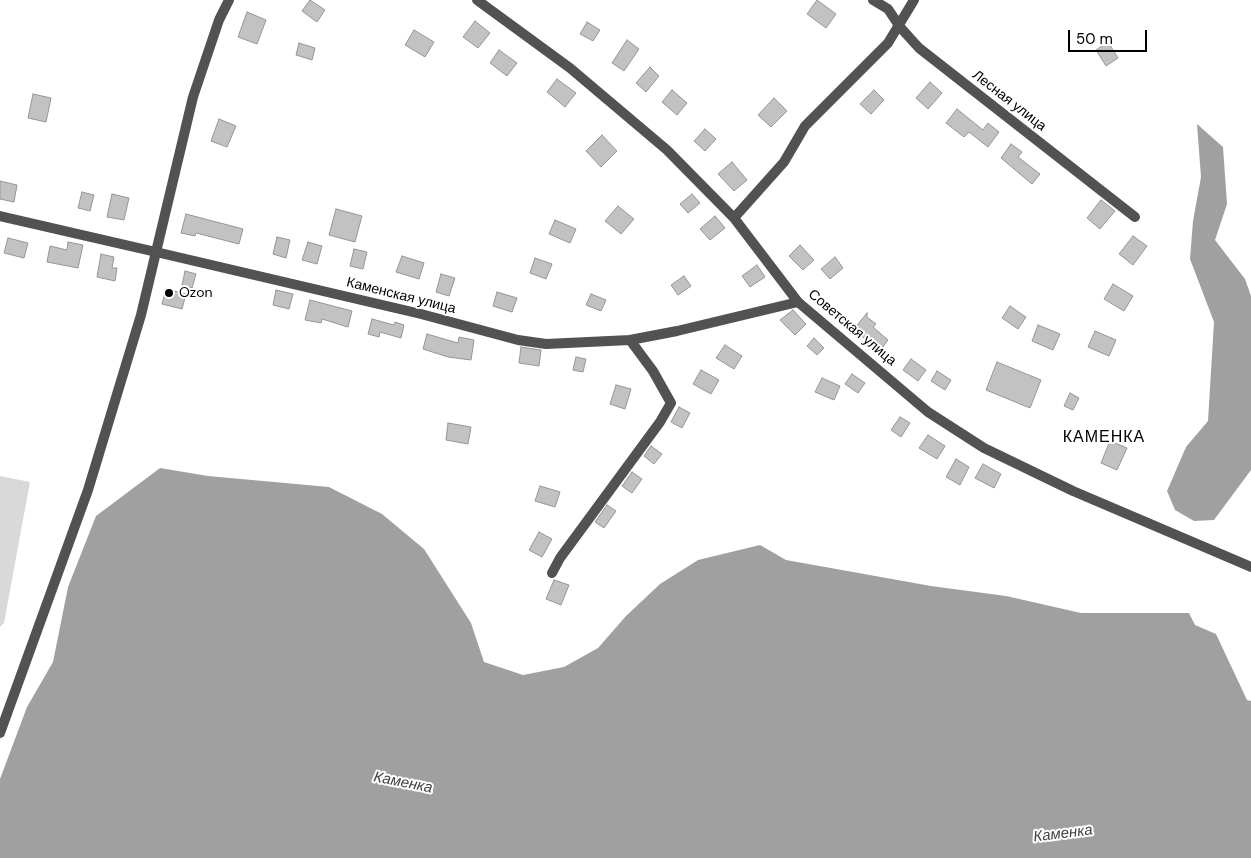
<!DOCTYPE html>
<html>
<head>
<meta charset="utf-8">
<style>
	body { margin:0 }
	#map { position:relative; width:1251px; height:858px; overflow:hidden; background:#fff; font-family:"DM Sans",sans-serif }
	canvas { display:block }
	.scale { position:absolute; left:1068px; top:30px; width:79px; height:22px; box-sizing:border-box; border:2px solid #000; border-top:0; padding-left:6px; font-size:15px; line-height:18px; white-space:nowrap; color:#000; -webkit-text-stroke:4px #fff; paint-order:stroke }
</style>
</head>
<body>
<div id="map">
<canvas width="1251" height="858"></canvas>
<div class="scale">50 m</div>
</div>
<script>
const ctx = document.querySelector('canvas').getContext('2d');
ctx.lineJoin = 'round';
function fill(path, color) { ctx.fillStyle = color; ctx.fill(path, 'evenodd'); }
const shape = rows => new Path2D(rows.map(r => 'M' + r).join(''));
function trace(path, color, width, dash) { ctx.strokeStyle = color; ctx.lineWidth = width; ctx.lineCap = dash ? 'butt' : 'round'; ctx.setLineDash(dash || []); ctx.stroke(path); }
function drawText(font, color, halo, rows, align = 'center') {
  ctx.font = font + ' "DM Sans",sans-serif'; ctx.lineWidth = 4; ctx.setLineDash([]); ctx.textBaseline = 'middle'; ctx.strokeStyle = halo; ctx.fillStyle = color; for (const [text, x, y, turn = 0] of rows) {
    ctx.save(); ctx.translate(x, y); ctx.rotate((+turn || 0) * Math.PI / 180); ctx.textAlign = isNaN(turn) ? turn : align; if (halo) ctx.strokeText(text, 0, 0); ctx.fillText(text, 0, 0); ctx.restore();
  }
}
const green = shape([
	[0,476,30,482,4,623,0,627]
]);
const water = shape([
	[1197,124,1223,147,1227,204,1215,240,1245,279,1251,296,1251,470,1214,520,1194,521,1175,510,1167,491,1186,447,1208,421,1214,322,1190,259,1193,221,1201,177],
	[160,468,208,476,329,487,382,514,424,549,471,623,484,662,523,675,564,667,598,648,626,616,660,584,698,560,760,545,786,560,931,586,1006,596,1081,613,1189,613,1195,625,1216,634,1247,700,1251,701,1251,858,0,858,0,779,27,707,53,662,68,587,96,516]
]);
const building = shape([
	[310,0,325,10,317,22,302,11,310,0],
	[817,0,836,14,826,28,807,14,817,0],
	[247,12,266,20,257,44,238,37,247,12],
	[475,21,490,33,478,48,463,37,475,21],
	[587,22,600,30,593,41,580,34,587,22],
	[414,30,434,42,425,57,405,45,414,30],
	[627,40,639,49,624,71,612,63,627,40],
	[1108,42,1118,58,1106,66,1096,50,1108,42],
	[299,43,315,48,312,60,296,55,299,43],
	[499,50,517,63,507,76,490,63,499,50],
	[650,67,659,76,646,92,636,83,650,67],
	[557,79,576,93,565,107,547,92,557,79],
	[930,82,942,93,928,109,916,98,930,82],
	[672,90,687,103,677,115,662,102,672,90],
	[874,90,884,100,871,114,860,104,874,90],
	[33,94,51,98,46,122,28,118,33,94],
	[774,98,787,111,771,127,758,115,774,98],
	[957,109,983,130,988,123,999,132,988,147,969,132,964,137,946,123,957,109],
	[219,119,236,126,227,147,211,141,219,119],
	[705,129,716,139,705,151,694,141,705,129],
	[602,135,617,151,601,167,586,151,602,135],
	[1011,144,1022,152,1018,157,1040,174,1032,184,1001,158,1011,144],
	[732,162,747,180,734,191,718,174,732,162],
	[0,181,17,185,14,202,0,199,0,181],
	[82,192,94,195,90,211,78,208,82,192],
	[112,194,129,198,124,220,107,217,112,194],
	[692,194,700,203,688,213,680,204,692,194],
	[1101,200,1115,211,1100,229,1087,218,1101,200],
	[618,206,634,219,621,234,605,221,618,206],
	[336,209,362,216,355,242,329,235,336,209],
	[186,214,243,229,239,244,196,233,195,236,181,233,186,214],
	[715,216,725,228,710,240,700,229,715,216],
	[555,220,576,229,570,243,549,234,555,220],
	[1133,236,1147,246,1133,265,1119,254,1133,236],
	[277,237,290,240,286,258,273,254,277,237],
	[8,238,28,243,24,258,4,253,8,238],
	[68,242,83,245,78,268,47,262,50,246,67,250,68,242],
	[308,242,322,246,317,264,302,260,308,242],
	[800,245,814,260,803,270,789,256,800,245],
	[354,249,367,252,363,269,350,266,354,249],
	[101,254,114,257,112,268,117,268,115,281,97,277,101,254],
	[402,256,424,263,419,279,396,272,402,256],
	[835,257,843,268,830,279,821,269,835,257],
	[535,258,552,264,546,279,530,273,535,258],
	[757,265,765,277,750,287,742,276,757,265],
	[185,271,196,274,192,288,182,285,185,271],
	[441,274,455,278,449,296,436,292,441,274],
	[684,276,691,286,678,295,671,285,684,276],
	[1113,284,1133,296,1124,311,1104,299,1113,284],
	[166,289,186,294,182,309,162,304,166,289],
	[276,290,293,294,289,309,273,305,276,290],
	[497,292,517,298,512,312,493,306,497,292],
	[591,294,606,300,601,311,586,305,591,294],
	[310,300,352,311,348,327,322,319,321,323,305,320,310,300],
	[1010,306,1026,317,1018,329,1002,318,1010,306],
	[793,310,806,324,795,335,780,320,793,310],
	[867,313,867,317,876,324,873,327,888,340,879,352,854,329,867,313],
	[372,319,394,325,395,322,404,325,401,338,380,332,379,337,368,334,372,319],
	[1038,325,1060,334,1053,350,1032,341,1038,325],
	[1095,331,1116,340,1109,356,1088,347,1095,331],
	[427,334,458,343,459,337,474,340,471,360,448,357,423,349,427,334],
	[814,338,824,348,817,355,807,346,814,338],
	[725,345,742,356,734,369,716,358,725,345],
	[521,347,541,350,539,366,519,363,521,347],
	[576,357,586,359,583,372,573,370,576,357],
	[911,359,926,370,918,381,903,370,911,359],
	[997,362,1041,380,1030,408,986,390,997,362],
	[701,370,719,380,711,394,693,384,701,370],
	[937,371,951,380,945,390,931,381,937,371],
	[852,374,865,383,858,393,845,384,852,374],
	[822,378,840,386,834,400,815,392,822,378],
	[616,385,631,389,625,409,610,404,616,385],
	[1070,393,1079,398,1073,410,1064,406,1070,393],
	[679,407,690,413,682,428,671,422,679,407],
	[900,417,910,423,901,437,891,430,900,417],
	[448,423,471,427,468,444,446,440,448,423],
	[928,435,945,446,937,459,919,448,928,435],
	[1110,441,1127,448,1117,470,1101,463,1110,441],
	[651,446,662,454,654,464,644,456,651,446],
	[956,459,969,467,960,485,946,477,956,459],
	[983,464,1001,474,994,488,975,478,983,464],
	[632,472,642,479,632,493,622,486,632,472],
	[540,486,560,492,555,507,535,501,540,486],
	[607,505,616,511,604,528,595,522,607,505],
	[539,532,552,539,542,557,529,550,539,532],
	[554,580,569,585,561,605,546,599,554,580]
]);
const minor = shape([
	[477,0,570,68,667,150,734,218,798,302],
	[873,0,888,9,900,27,919,48,1135,217],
	[0,216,156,252,193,97,219,20,229,0],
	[734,218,784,162,805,126,888,43,914,0],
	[552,573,560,558,660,422,671,403,653,371,630,340]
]);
const tertiary = shape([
	[0,733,88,490,141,315,156,252,421,314,518,340,546,344,630,340,677,331,798,302,928,412,984,448,1073,491,1251,567]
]);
const markers = [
	[169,293,5,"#000"]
];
const streetNames = [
	["Лесная улица",1009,101,38],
	["Каменская улица",401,296,14],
	["Советская улица",852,328,40]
];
const poiNames = [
	["Ozon",179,293]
];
const waterNames = [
	["Каменка",403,783,11],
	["Каменка",1063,834,-7]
];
const quarterNames = [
	["КАМЕНКА",1104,438]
];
fill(green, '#d9d9d9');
fill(water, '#a0a0a0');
fill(building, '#c2c2c2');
trace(building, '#969696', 1);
trace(minor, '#525252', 10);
trace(tertiary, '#525252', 10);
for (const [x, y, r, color] of markers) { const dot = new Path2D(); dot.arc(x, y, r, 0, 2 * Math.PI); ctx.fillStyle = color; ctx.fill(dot); trace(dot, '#fff', 2); }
drawText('14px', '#000', '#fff', streetNames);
drawText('14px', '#000', '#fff', poiNames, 'left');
drawText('italic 15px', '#414141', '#fff', waterNames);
ctx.letterSpacing = '1px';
drawText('16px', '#000', '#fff', quarterNames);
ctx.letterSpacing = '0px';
</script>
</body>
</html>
